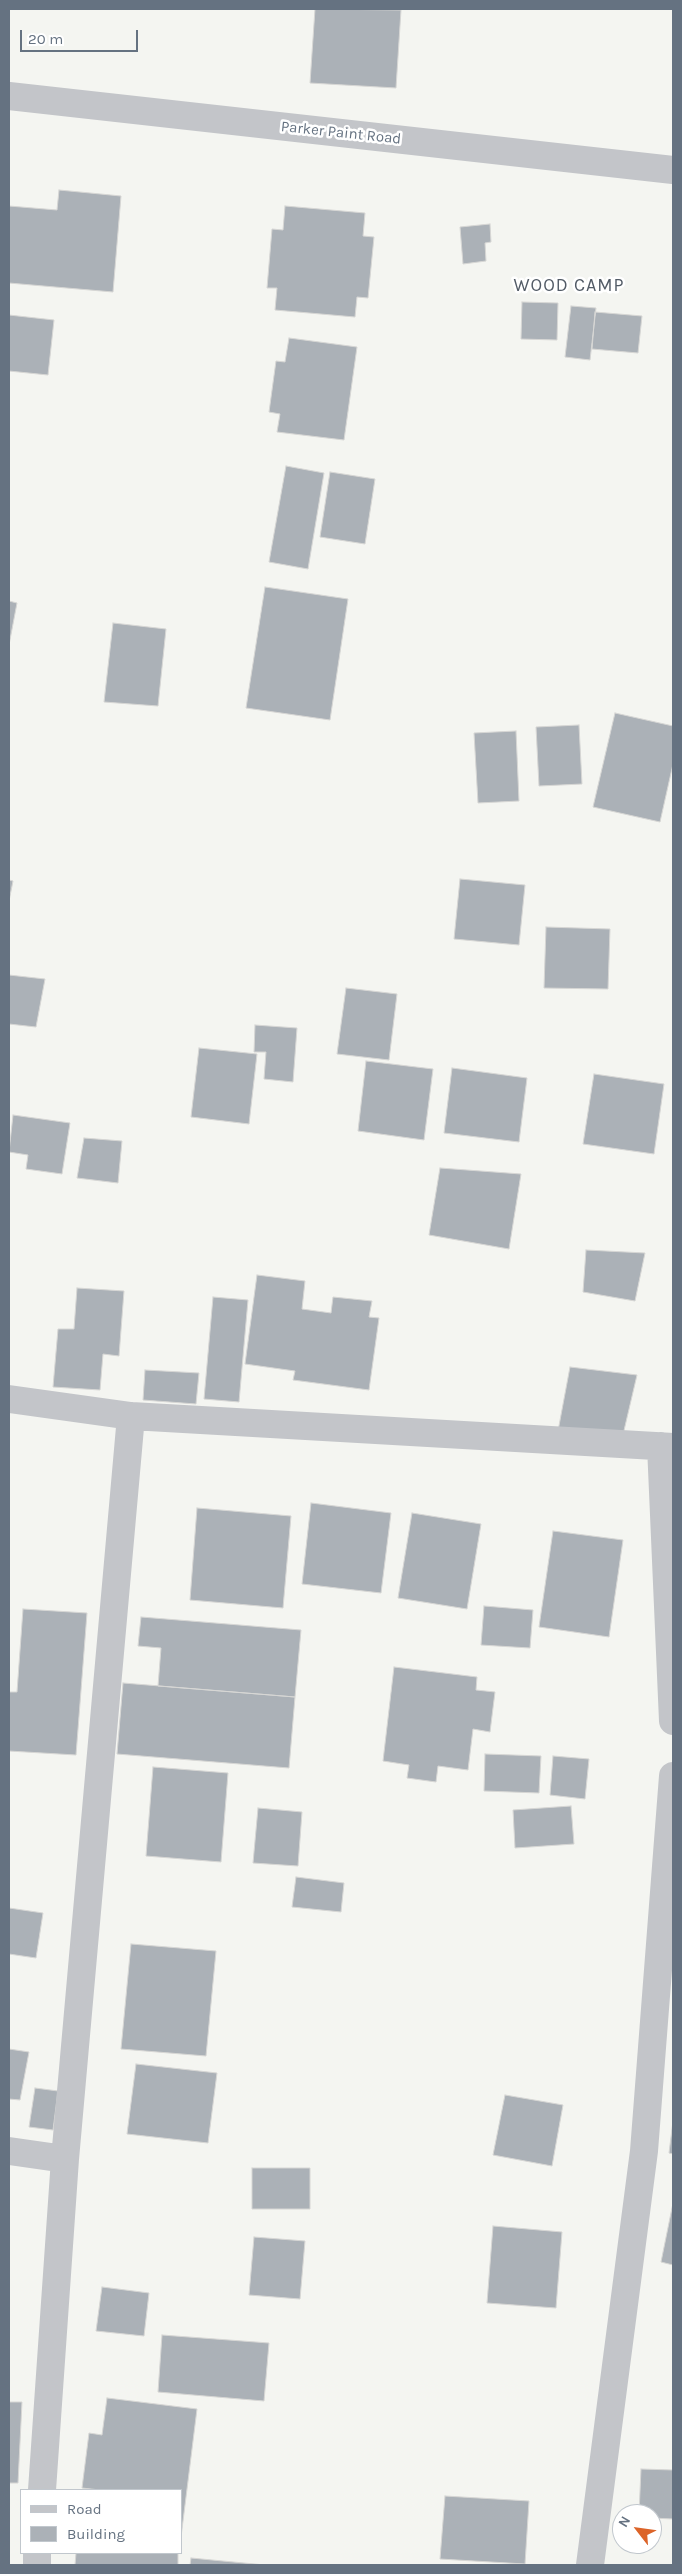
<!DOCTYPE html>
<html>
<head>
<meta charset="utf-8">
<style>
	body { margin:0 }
	#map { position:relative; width:682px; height:2574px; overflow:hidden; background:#f4f5f1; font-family:Karla,sans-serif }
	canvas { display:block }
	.frame { position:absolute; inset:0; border:10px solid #657281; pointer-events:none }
	.legend { position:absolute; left:20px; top:2489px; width:162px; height:65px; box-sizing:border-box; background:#fff; border:1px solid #c1c7cd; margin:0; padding:6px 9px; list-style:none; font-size:15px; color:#657281 }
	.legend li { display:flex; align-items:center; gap:10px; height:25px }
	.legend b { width:25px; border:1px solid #c1c7cd }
	.north { position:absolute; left:612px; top:2504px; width:50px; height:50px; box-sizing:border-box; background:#fff; border:1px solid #c1c7cd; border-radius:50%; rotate:300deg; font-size:14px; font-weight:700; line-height:20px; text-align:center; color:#657281 }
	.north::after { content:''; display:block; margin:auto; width:18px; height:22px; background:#dc6429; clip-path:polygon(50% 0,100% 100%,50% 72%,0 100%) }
	.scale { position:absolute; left:20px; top:30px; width:118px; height:22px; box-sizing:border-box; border:2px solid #657281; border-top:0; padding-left:6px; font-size:15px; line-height:18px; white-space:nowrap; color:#657281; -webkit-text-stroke:4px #fff; paint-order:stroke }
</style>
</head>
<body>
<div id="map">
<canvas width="682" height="2574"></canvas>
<div class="frame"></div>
<ul class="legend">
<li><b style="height:6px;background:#c3c5c9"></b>Road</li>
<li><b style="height:14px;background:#abb1b7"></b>Building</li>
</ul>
<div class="north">N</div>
<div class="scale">20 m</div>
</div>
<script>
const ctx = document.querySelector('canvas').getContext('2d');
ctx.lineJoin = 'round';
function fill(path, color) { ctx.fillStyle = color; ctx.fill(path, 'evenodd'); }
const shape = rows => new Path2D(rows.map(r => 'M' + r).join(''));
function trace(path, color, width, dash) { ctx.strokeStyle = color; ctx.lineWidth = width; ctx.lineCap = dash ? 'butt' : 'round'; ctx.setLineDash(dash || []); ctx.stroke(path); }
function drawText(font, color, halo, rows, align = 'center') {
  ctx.font = font + ' Karla,sans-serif'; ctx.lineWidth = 5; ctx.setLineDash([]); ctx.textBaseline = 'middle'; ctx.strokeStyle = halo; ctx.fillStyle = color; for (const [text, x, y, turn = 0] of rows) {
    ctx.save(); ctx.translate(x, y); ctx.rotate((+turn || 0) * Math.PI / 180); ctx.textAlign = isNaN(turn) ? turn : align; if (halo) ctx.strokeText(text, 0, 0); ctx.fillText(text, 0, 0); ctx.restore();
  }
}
const building = shape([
	[315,9,401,10,396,88,310,83,315,9],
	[59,190,121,196,113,292,9,283,9,206,57,210,59,190],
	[285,206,365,213,363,236,374,237,368,298,357,297,355,317,275,310,277,288,267,288,272,229,283,230,285,206],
	[490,224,491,242,485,243,486,261,463,264,460,227,490,224],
	[522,302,558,303,557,340,521,339,522,302],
	[571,306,596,308,590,360,565,357,571,306],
	[595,312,642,316,638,353,592,349,595,312],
	[9,315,54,320,48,375,9,371,9,315],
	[289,338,357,347,344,440,277,432,280,414,269,412,276,361,285,362,289,338],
	[286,466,324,473,308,569,269,562,286,466],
	[330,472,375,479,365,544,320,537,330,472],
	[265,587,348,599,330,720,246,708,265,587],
	[9,601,17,603,9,645,9,601],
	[113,623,166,629,158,706,104,702,113,623],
	[615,713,673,726,673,764,660,822,593,807,615,713],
	[579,725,582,784,539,786,536,727,579,725],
	[516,731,519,801,478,803,474,733,516,731],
	[460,879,525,885,519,945,454,939,460,879],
	[9,880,13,881,9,901,9,880],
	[546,927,610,929,608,989,544,988,546,927],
	[9,975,45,979,36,1027,9,1024,9,975],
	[346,988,397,994,389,1060,337,1054,346,988],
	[255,1025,297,1028,293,1082,264,1079,266,1052,254,1052,255,1025],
	[199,1048,257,1054,249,1124,191,1117,199,1048],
	[366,1061,433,1069,424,1140,358,1131,366,1061],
	[452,1068,527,1078,519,1142,444,1133,452,1068],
	[594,1074,664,1084,654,1154,583,1144,594,1074],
	[13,1115,70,1123,62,1174,26,1169,28,1155,9,1152,13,1115],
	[84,1138,122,1141,118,1183,77,1178,84,1138],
	[440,1168,521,1174,509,1249,429,1235,440,1168],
	[586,1250,645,1253,635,1301,583,1292,586,1250],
	[257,1275,305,1281,302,1309,331,1313,333,1297,372,1301,369,1317,379,1318,369,1390,293,1380,295,1371,245,1364,257,1275],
	[77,1288,124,1291,119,1356,103,1354,100,1390,53,1387,58,1329,74,1329,77,1288],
	[213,1297,248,1300,239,1402,204,1399,213,1297],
	[570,1367,637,1375,622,1439,558,1431,570,1367],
	[145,1370,199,1373,196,1404,143,1400,145,1370],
	[311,1503,391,1513,381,1593,302,1584,311,1503],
	[197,1508,291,1516,283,1608,190,1600,197,1508],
	[412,1513,481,1524,467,1609,398,1598,412,1513],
	[553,1531,623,1540,609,1637,539,1627,553,1531],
	[484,1606,533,1610,530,1648,481,1645,484,1606],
	[23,1609,87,1613,76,1755,9,1751,9,1692,17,1692,23,1609],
	[141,1617,301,1630,295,1697,158,1686,161,1648,138,1646,141,1617],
	[394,1667,477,1677,476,1690,495,1692,490,1732,473,1729,468,1770,438,1766,436,1782,407,1778,409,1765,383,1761,394,1667],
	[123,1683,295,1697,289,1768,117,1754,123,1683],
	[485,1754,541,1756,539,1793,484,1791,485,1754],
	[553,1756,589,1759,585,1799,550,1795,553,1756],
	[153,1767,228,1773,221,1862,146,1856,153,1767],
	[571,1806,574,1844,515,1848,513,1810,571,1806],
	[258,1808,302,1812,298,1866,253,1863,258,1808],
	[296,1877,344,1883,341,1912,292,1907,296,1877],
	[9,1908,43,1913,36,1958,9,1954,9,1908],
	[131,1944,216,1951,206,2056,121,2049,131,1944],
	[9,2049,29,2052,20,2100,9,2099,9,2049],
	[136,2064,217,2073,208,2143,127,2134,136,2064],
	[35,2088,58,2091,53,2130,29,2127,35,2088],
	[505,2095,563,2105,552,2166,493,2155,505,2095],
	[673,2121,673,2154,669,2153,673,2121],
	[252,2168,310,2168,310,2209,252,2209,252,2168],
	[673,2203,673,2265,661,2262,673,2203],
	[493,2226,562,2232,556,2308,487,2303,493,2226],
	[254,2237,305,2241,300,2299,249,2295,254,2237],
	[102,2287,149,2293,144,2336,96,2331,102,2287],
	[162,2335,269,2343,264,2401,158,2392,162,2335],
	[107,2398,197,2409,181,2537,181,2490,100,2490,82,2488,89,2433,102,2435,107,2398],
	[9,2402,22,2402,18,2483,9,2483,9,2402],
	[641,2469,673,2470,673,2519,652,2518,652,2514,639,2514,641,2469],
	[445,2496,529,2501,525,2564,440,2559,445,2496],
	[76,2553,178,2553,178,2565,75,2565,76,2553],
	[191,2558,265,2565,190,2565,191,2558]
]);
const street = shape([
	[9,96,673,170],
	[9,1399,131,1416,673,1447],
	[661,1446,673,1721],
	[9,2151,65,2159],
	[42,2490,65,2159,131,1416],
	[37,2565,37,2553],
	[590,2565,644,2151,673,1776]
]);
const streetNames = [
	["Parker Paint Road",341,133,6]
];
const quarterNames = [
	["WOOD CAMP",569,286]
];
fill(building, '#abb1b7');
trace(building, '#d6d6d4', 1);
trace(street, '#c3c5c9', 28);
drawText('15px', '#657281', '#fff', streetNames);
ctx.letterSpacing = '1px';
drawText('18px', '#525b66', '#fff', quarterNames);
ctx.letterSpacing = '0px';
</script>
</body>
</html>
